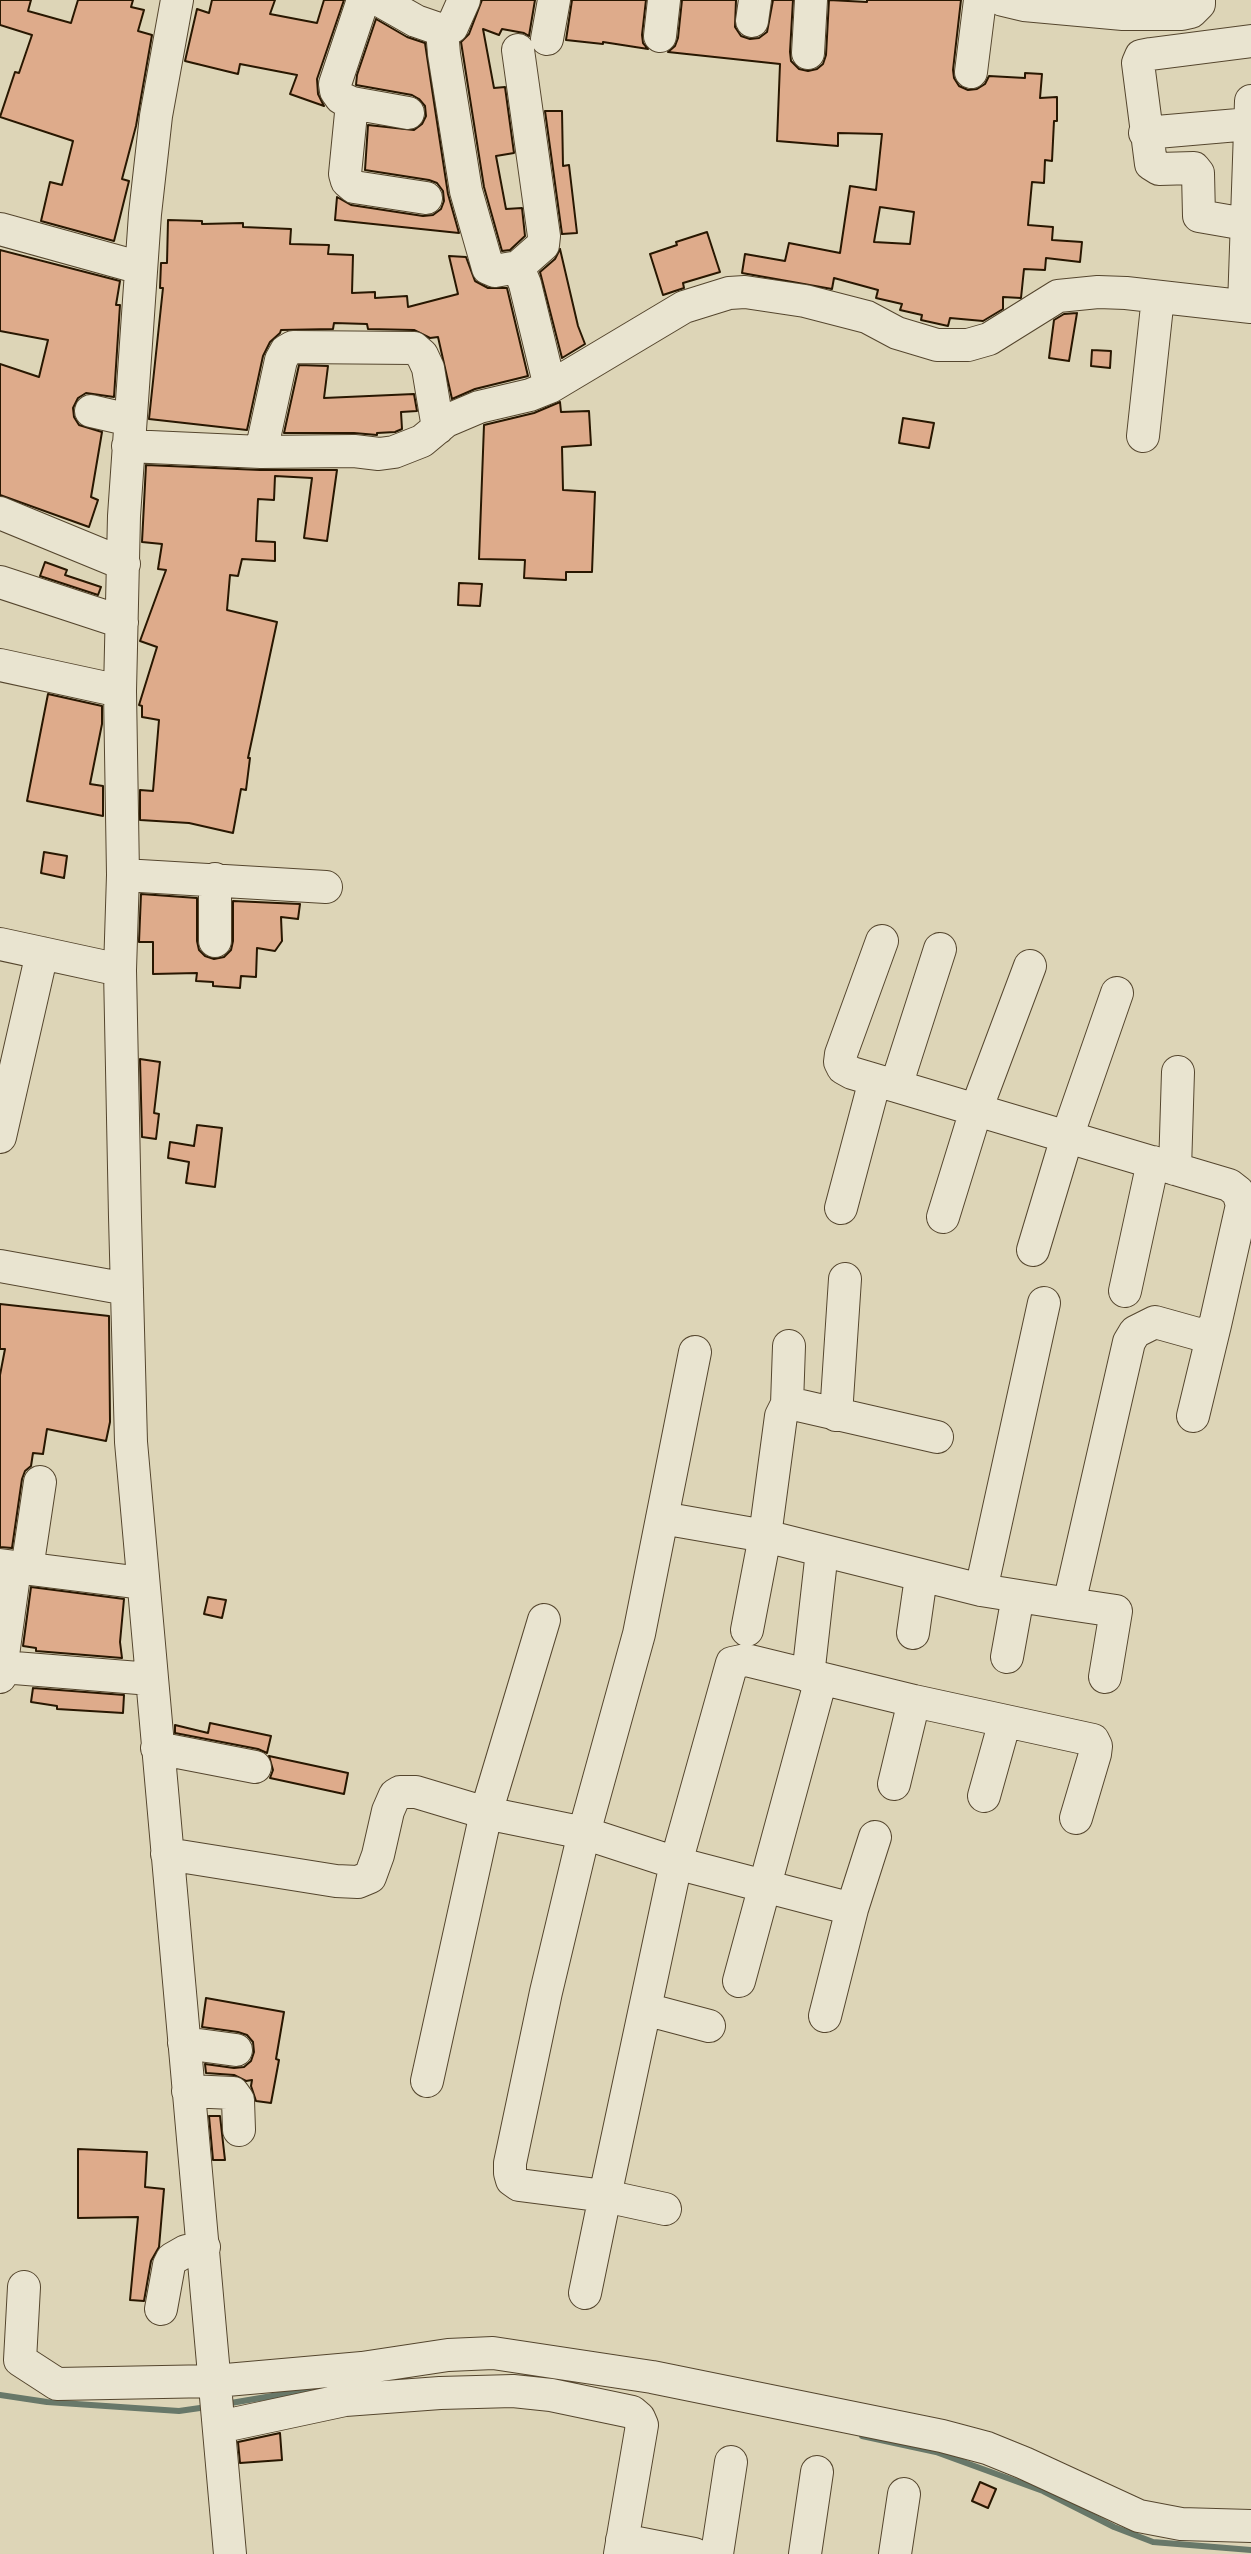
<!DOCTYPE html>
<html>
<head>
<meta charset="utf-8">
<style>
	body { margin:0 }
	canvas { display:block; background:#ddd5b7 }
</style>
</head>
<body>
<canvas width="1251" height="2554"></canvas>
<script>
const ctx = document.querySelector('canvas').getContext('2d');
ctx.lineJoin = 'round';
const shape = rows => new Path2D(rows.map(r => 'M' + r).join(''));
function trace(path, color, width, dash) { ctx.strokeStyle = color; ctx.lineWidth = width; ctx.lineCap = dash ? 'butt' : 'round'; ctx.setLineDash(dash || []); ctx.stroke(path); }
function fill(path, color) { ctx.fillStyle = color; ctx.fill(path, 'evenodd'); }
const stream = shape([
	[0,2395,47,2402,179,2411,207,2407],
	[225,2404,331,2386],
	[862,2436,936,2452,1043,2491,1114,2527,1153,2542,1251,2550]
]);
const building = shape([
	[0,0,31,0,28,11,71,23,78,0,133,0,131,7,144,10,138,31,152,35,136,126,122,179,129,181,114,241,41,221,50,182,62,185,73,141,0,117,15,72,19,73,32,35,0,25,0,0],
	[212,0,275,0,270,14,317,23,324,0,344,0,317,79,318,94,324,106,290,94,297,75,240,64,238,74,185,61,197,9,209,13,212,0],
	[482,0,535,0,529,36,524,33,502,29,499,35,483,29,494,88,505,87,514,153,496,156,506,209,522,208,525,236,510,250,502,251,484,187,461,42,469,34,482,0],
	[572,0,646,0,642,35,643,43,648,49,603,42,603,44,566,40,572,0],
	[682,0,736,0,735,27,741,36,750,39,759,38,767,32,773,0,793,0,790,52,791,61,799,69,808,71,817,69,823,64,826,55,829,0,867,2,867,0,961,0,953,70,954,78,959,86,968,90,977,89,985,84,989,76,1025,78,1025,73,1042,74,1040,98,1057,97,1057,121,1054,121,1052,161,1045,160,1044,183,1032,182,1028,225,1053,227,1052,240,1082,242,1080,262,1046,258,1045,270,1024,269,1021,298,1003,297,1003,309,983,321,950,318,948,326,921,320,922,315,900,310,902,304,876,298,878,290,834,278,832,289,742,273,745,254,785,261,789,243,840,253,850,186,876,190,882,134,838,133,838,146,777,141,780,64,668,52,675,46,678,38,682,0],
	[880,207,914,212,910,244,874,242,880,207],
	[376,19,407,37,425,43,448,194,459,233,335,220,337,197,351,205,423,216,433,215,441,209,444,201,443,191,437,183,429,180,365,170,368,125,414,130,422,124,426,116,425,106,419,99,412,95,356,85,357,75,376,19],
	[545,111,562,111,563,166,569,165,577,233,562,234,545,111],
	[168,220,202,221,202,224,243,223,243,227,291,229,290,244,329,245,328,254,353,255,352,293,375,292,375,298,407,296,408,307,458,294,449,256,466,257,475,281,488,288,507,288,528,376,475,389,452,399,438,337,430,338,414,330,368,329,367,324,334,323,333,329,281,330,280,333,270,342,263,356,247,430,149,419,163,288,160,288,161,263,167,263,168,220],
	[707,232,720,272,683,283,684,288,663,295,650,254,677,245,676,242,707,232],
	[560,249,578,326,585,344,562,358,540,272,555,259,560,249],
	[0,250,120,281,116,305,120,305,114,397,86,393,78,398,73,408,74,417,79,425,102,432,91,497,98,500,89,527,0,495,0,364,39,377,48,340,0,331,0,250],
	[1077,313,1069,361,1049,358,1054,320,1064,314,1077,313],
	[1092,350,1111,351,1110,368,1091,366,1092,350],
	[299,365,328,366,324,398,414,394,417,411,401,412,402,429,395,432,377,433,377,435,354,433,284,433,299,365],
	[560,402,561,412,589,411,591,445,562,447,563,490,595,492,592,572,566,572,566,580,524,578,525,560,479,559,484,425,534,413,560,402],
	[903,418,934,423,929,448,899,443,903,418],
	[146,465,260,470,337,470,327,541,304,538,312,478,275,476,274,500,258,499,256,541,275,542,275,561,242,559,238,576,230,575,227,610,277,622,248,758,250,758,246,790,241,789,233,833,189,823,140,820,140,790,153,791,159,720,142,717,142,706,139,705,157,647,140,641,166,570,158,569,162,544,142,542,146,465],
	[45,562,67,570,65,575,101,587,98,595,40,576,45,562],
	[459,583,482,584,480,606,458,605,459,583],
	[48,694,102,706,102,724,90,784,103,786,103,816,27,801,48,694],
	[44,852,67,856,64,878,41,873,44,852],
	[141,894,197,898,197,941,199,950,205,956,214,959,224,957,231,950,233,941,233,901,300,904,298,919,281,917,282,941,275,951,257,948,256,977,241,976,240,988,213,986,213,982,196,981,197,973,153,974,153,942,139,942,141,894],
	[140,1059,160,1062,154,1113,159,1114,156,1139,142,1137,140,1059],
	[197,1125,222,1128,215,1187,186,1183,189,1162,168,1158,170,1142,194,1146,197,1125],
	[0,1304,109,1316,110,1422,106,1441,47,1429,43,1454,33,1453,31,1466,25,1471,22,1479,12,1548,0,1547,0,1375,5,1349,0,1349,0,1304],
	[31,1587,124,1599,120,1642,122,1658,36,1651,36,1648,23,1646,31,1587],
	[208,1597,226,1600,222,1618,204,1614,208,1597],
	[33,1688,124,1695,123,1713,57,1709,57,1706,31,1702,33,1688],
	[210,1723,271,1736,267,1753,258,1749,175,1733,175,1725,208,1733,210,1723],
	[269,1756,348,1773,344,1794,270,1778,273,1770,269,1756],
	[206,1998,284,2012,276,2059,279,2060,271,2103,256,2101,251,2086,252,2080,246,2081,234,2075,206,2073,205,2064,234,2068,244,2067,251,2061,254,2052,253,2042,247,2035,238,2032,202,2027,206,1998],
	[209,2116,220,2116,225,2160,213,2160,209,2116],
	[78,2149,147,2152,145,2187,164,2189,159,2247,151,2261,144,2301,130,2300,138,2217,78,2218,78,2149],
	[280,2433,282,2460,240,2463,238,2442,280,2433],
	[980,2482,996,2489,988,2508,972,2501,980,2482]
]);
const minor = shape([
	[177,0,156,116,145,214,124,516,120,691,123,875,120,970,125,1217,131,1442,230,2554],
	[363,0,335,84,336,91,341,98,352,103,408,113],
	[379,0,416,21,442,30,452,27,464,0],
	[1003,0,1024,5,1123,14,1182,14,1191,12,1199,4,1199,0],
	[752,21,755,0],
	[442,30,444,54,466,191,488,268,495,271,518,267,525,284,550,387],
	[660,36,664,0],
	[547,39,554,0],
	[1251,41,1151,54,1141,56,1138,63,1151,164,1159,169,1194,168,1198,173,1199,216,1251,225],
	[518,50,544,236,543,245,518,267],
	[808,53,811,0],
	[971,72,980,0],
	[352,103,345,174,347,181,354,187,426,198],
	[1145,133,1250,124],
	[0,229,141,268],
	[1244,306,1251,101],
	[91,411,130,420],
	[1143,436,1158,297],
	[128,446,261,452,354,451,379,454,394,452,422,441,446,421,479,407,530,395,550,387,684,307,729,293,745,292,805,301,867,317,897,333,937,345,968,345,989,339,1058,296,1098,292,1126,293,1251,307],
	[261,452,281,360,286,351,293,347,414,348,422,355,428,368,438,428],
	[0,513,124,564],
	[0,582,122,622],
	[0,665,120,691],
	[123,875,326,887],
	[215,879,215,941],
	[882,941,841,1054,840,1062,843,1068,852,1073,1229,1185,1238,1192,1242,1205,1215,1325,1206,1334,1198,1334,1155,1322,1135,1332,1129,1342,1069,1604,981,1590,765,1536,781,1416,787,1404,793,1404,937,1437],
	[0,944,120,970],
	[896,1086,940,949],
	[0,1137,42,953],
	[1175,1169,1178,1072],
	[841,1208,875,1080],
	[943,1217,976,1110,1030,966],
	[1033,1250,1067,1137,1117,993],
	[0,1266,127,1289],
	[1125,1291,1153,1162],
	[787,1404,789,1346],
	[836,1415,845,1279],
	[1193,1416,1215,1325],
	[662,1518,765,1536,747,1630],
	[0,1565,142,1583],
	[27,1569,40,1482],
	[981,1590,1044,1303],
	[1069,1604,1116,1611,1105,1677],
	[913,1633,921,1577],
	[1007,1657,1018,1596],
	[2,1667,151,1679],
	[808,1676,822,1551],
	[0,1677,15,1568],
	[157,1748,255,1767],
	[894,1784,914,1701],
	[984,1796,1005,1721],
	[875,1837,852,1909,676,1863,732,1663,746,1660,914,1701,1093,1740,1096,1746,1095,1754,1076,1818],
	[167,1854,336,1881,358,1882,370,1877,378,1855,388,1811,395,1795,400,1792,416,1792,486,1813,544,1620],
	[739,1981,821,1679],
	[645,2009,709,2026],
	[825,2016,852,1909],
	[184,2043,236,2050],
	[427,2081,486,1813,584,1833,639,1634,695,1352],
	[188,2091,233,2093,238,2100,239,2130],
	[24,2287,20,2360,57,2384,215,2381,362,2368,448,2355,493,2353,652,2377,942,2436,987,2448,1024,2463,1139,2516,1181,2524,1251,2526],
	[585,2293,605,2196,676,1863,584,1833,546,1992,510,2163,510,2173,512,2180,519,2185,605,2196,665,2209],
	[161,2309,169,2265,172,2259,186,2251,204,2247],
	[219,2427,345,2400,440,2393,513,2391,551,2395,632,2412,639,2418,642,2425,620,2554],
	[622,2540,694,2554],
	[717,2554,731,2462],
	[805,2554,817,2472],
	[895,2554,904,2494]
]);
trace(stream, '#687869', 6);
fill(building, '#deab8b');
trace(building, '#281701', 2);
trace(minor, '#55462e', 34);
trace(minor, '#e9e4d0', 32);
</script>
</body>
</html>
